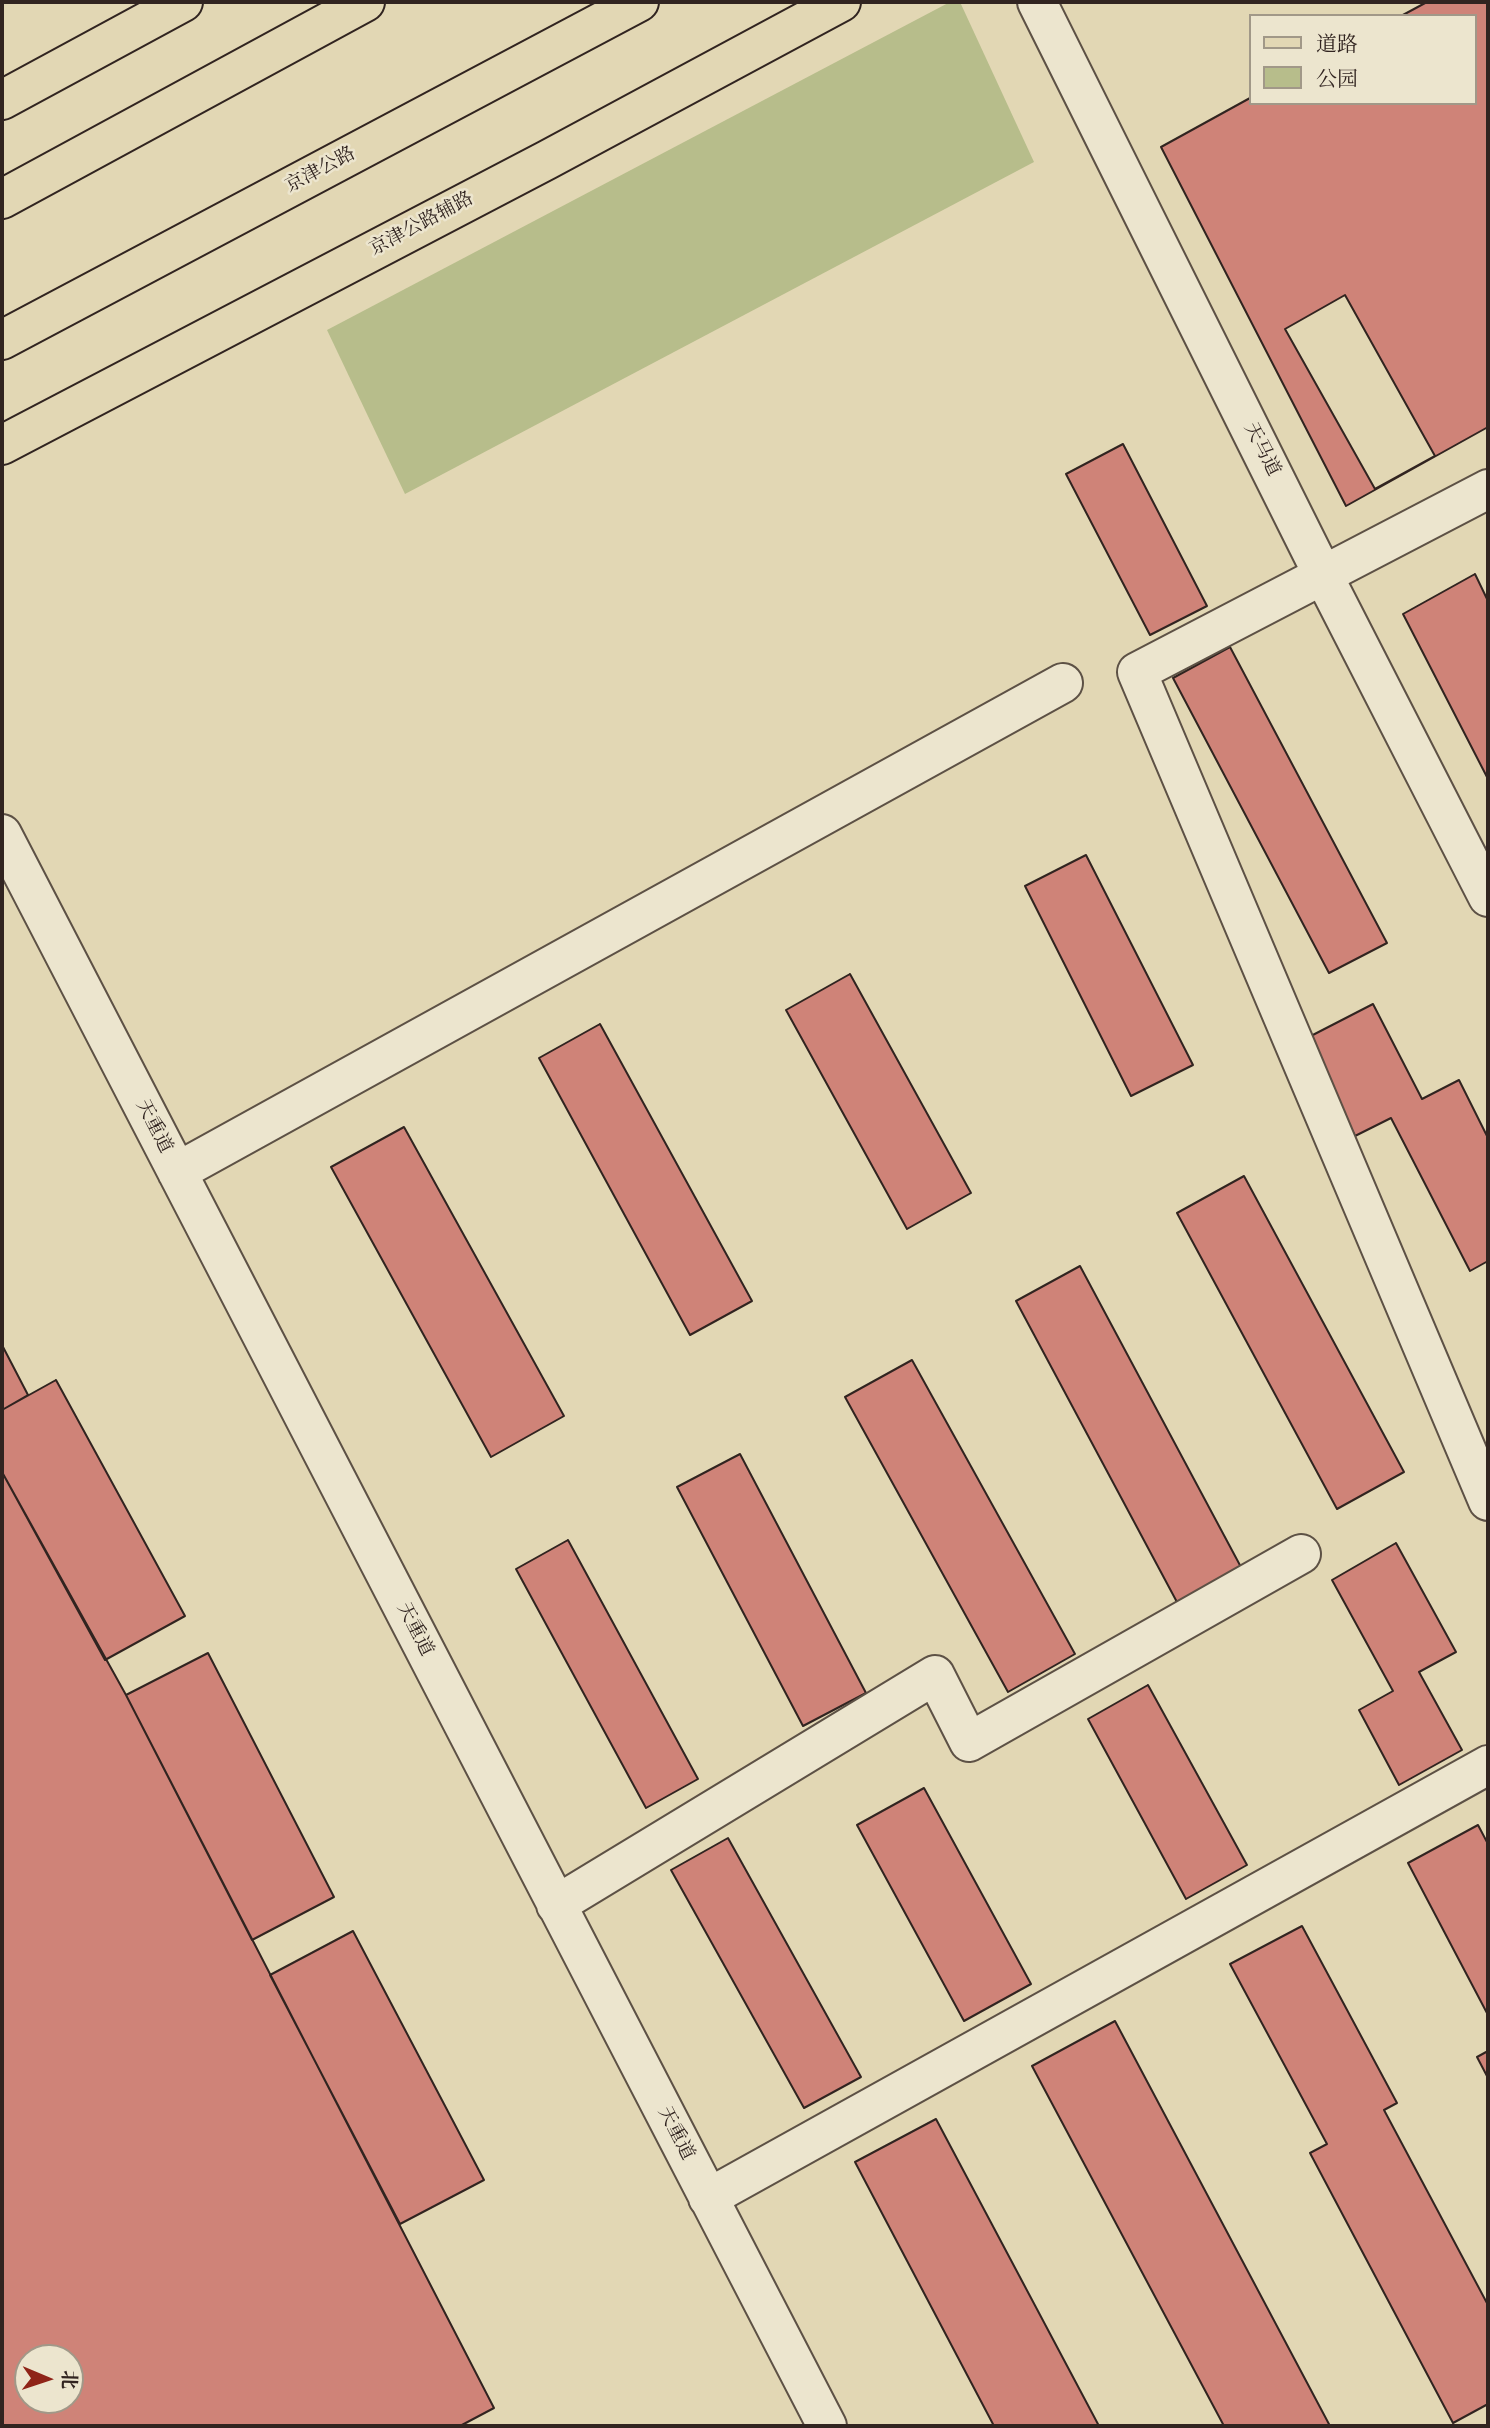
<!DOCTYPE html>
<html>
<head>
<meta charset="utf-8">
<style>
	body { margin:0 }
	#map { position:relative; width:1490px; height:2428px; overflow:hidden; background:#e2d7b4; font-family:"IM FELL English","Noto Serif SC",serif }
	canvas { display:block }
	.frame { position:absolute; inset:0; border:4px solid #312420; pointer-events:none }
	.legend { position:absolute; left:1249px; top:14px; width:228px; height:91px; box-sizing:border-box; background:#ece5ce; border:2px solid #a19888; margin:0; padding:9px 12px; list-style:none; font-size:21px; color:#312420 }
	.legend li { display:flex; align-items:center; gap:14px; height:35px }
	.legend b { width:35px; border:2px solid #a19888 }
	.north { position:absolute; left:14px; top:2344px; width:70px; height:70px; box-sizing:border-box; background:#ece5ce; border:2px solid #a19888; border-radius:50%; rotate:92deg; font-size:19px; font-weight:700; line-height:28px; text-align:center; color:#312420 }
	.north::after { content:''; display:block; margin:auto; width:24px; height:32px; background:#8f2418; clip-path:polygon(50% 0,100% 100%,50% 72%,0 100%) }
</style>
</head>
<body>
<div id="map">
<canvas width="1490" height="2428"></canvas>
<div class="frame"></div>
<ul class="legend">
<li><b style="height:9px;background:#e2d7b4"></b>道路</li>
<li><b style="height:19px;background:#b7bd8b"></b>公园</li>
</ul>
<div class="north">北</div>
</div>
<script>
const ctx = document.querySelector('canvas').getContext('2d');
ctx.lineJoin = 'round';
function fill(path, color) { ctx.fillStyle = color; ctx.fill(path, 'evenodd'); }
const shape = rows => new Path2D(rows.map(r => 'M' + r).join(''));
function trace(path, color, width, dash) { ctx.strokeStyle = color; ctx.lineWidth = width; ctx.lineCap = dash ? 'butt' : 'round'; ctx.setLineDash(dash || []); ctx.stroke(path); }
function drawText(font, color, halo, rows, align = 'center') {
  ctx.font = font + ' "IM FELL English","Noto Serif SC",serif'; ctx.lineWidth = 5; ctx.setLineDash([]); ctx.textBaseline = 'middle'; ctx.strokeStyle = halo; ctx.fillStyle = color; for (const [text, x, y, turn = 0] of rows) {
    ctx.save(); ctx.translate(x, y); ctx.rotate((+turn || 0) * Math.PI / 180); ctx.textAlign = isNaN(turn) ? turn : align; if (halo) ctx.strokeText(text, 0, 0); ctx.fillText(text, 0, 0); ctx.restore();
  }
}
const green = shape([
	[950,2,960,2,1034,162,405,494,327,330]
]);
const building = shape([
	[1427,2,1488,2,1488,427,1346,506,1161,147,1250,98,1250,103,1474,103,1474,16,1401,16,1427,2],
	[1345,295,1435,456,1375,489,1285,329,1345,295],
	[1123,444,1207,606,1150,635,1066,474,1123,444],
	[1475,574,1488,601,1488,779,1403,614,1475,574],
	[1230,647,1387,943,1329,973,1173,678,1230,647],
	[1086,855,1193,1065,1131,1096,1025,886,1086,855],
	[850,974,971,1193,907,1229,786,1010,850,974],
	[1373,1004,1422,1099,1459,1080,1488,1138,1488,1261,1470,1271,1391,1118,1355,1136,1305,1039,1373,1004],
	[600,1024,752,1301,690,1335,539,1058,600,1024],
	[404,1127,564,1416,491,1457,331,1167,404,1127],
	[1244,1176,1404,1472,1337,1509,1177,1213,1244,1176],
	[1080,1266,1242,1569,1178,1604,1016,1301,1080,1266],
	[2,1345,28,1395,2,1410,2,1345],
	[912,1360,1075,1654,1008,1692,845,1397,912,1360],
	[56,1380,185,1616,105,1660,2,1472,2,1410,56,1380],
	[740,1454,866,1693,803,1726,677,1487,740,1454],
	[2,1472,126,1695,494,2408,460,2426,2,2426,2,1472],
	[28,2358,70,2358,70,2400,28,2400,28,2358],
	[568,1540,698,1779,646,1808,516,1569,568,1540],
	[1396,1543,1456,1652,1419,1672,1462,1750,1399,1785,1359,1710,1393,1691,1332,1580,1396,1543],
	[208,1653,334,1897,252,1940,126,1695,208,1653],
	[1148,1685,1247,1865,1186,1899,1088,1719,1148,1685],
	[924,1788,1031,1984,964,2021,857,1825,924,1788],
	[1478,1825,1488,1844,1488,2015,1408,1863,1478,1825],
	[728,1838,861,2077,804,2108,671,1870,728,1838],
	[1302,1926,1397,2103,1384,2110,1488,2305,1488,2404,1453,2423,1310,2153,1327,2144,1230,1964,1302,1926],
	[353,1931,484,2180,400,2224,270,1975,353,1931],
	[1115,2021,1330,2426,1224,2426,1032,2066,1115,2021],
	[1488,2051,1488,2078,1477,2057,1488,2051],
	[936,2119,1099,2426,994,2426,855,2162,936,2119]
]);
const minor = shape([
	[1037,2,1323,575,1488,897],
	[1488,489,1137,672,1488,1501],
	[2,834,827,2426],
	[177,1172,1063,683],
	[556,1905,935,1675,969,1742,1301,1554],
	[708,2198,1488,1765]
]);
const major = shape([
	[2,100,183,2],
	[2,445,547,160,841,2]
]);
const highway = shape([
	[2,199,365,2],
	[2,340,639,2]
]);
const streetNames = [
	["京津公路",321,171,-28],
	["京津公路辅路",422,225,-28],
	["天马道",1261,450,63],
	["天重道",153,1127,63],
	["天重道",414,1630,63],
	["天重道",675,2134,63]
];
fill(green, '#b7bd8b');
fill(building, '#cf8378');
trace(building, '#312420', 2);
trace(minor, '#5d5145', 42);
trace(major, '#312420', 42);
trace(highway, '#312420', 42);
trace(minor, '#ece5ce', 38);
trace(major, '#e2d7b4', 38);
trace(highway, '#e2d7b4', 38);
drawText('19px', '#312420', '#ece5ce', streetNames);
</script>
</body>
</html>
